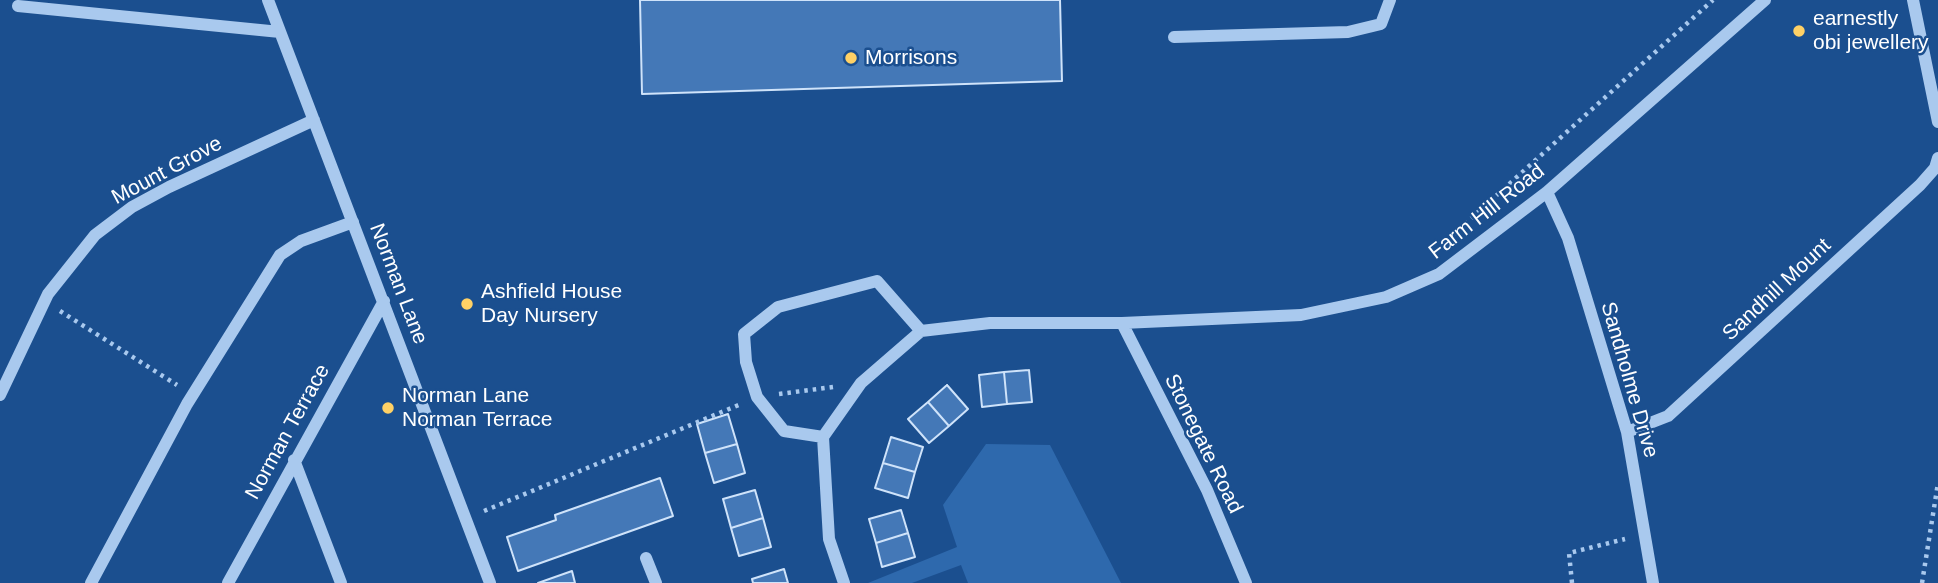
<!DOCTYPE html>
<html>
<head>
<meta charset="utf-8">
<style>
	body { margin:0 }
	canvas { display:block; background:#1b4f8f }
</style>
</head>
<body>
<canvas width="1938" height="583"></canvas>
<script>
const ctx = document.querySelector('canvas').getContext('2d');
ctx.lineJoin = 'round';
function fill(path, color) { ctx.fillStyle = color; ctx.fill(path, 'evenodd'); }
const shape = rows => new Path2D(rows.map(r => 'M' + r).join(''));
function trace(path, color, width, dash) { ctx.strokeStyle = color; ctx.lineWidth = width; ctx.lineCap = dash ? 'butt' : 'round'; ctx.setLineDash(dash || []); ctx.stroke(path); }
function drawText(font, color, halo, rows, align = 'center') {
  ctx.font = font + ' Arial,sans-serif'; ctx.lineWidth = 5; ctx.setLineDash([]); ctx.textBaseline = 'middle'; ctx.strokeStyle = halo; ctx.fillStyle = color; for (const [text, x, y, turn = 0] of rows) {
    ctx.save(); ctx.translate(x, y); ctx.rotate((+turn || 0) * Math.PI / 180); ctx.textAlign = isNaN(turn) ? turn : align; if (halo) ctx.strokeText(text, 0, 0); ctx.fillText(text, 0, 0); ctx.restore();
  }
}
const green = shape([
	[986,444,1050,445,1121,583,968,583,961,565,912,583,868,583,957,547,943,505]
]);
const building = shape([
	[640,0,1060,0,1062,81,642,94,640,0],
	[1029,370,1032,402,1007,404,1004,372,1029,370],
	[1004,372,1007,404,982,407,979,375,1004,372],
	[947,385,968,409,949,426,928,402,947,385],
	[928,402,949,426,929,443,908,419,928,402],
	[728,414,737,444,705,453,697,424,728,414],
	[891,437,923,447,915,472,883,463,891,437],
	[737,444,745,473,714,483,705,453,737,444],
	[883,463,915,472,908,498,875,488,883,463],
	[660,478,673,516,518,571,507,537,556,520,555,515,660,478],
	[755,490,763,518,731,528,723,499,755,490],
	[901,510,908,533,876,543,869,519,901,510],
	[763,518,771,547,739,556,731,528,763,518],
	[908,533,915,557,882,567,876,543,908,533],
	[784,569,788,583,753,583,752,579,784,569],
	[572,571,575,583,538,583,572,571]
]);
const path = shape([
	[1446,241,1713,0],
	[60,311,177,385],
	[779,394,833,387],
	[484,511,741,404],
	[1572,583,1569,553,1625,539],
	[1922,583,1938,483]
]);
const minor = shape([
	[268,0,490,583],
	[1913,0,1938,122],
	[18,6,280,32],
	[1174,37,1348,32,1381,24,1390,0],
	[1547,192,1568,238,1627,432,1653,583],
	[1122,323,1207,490,1246,583],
	[0,395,48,294,95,235,132,207,169,187,314,120],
	[1627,432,1668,416,1920,185,1935,168,1938,158],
	[823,437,784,431,757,397,746,362,744,334,778,307,877,281,921,331],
	[294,460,341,583],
	[646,558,656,583],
	[91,583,187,404,280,255,301,241,353,222],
	[228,583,384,301],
	[844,583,829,539,823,437,861,383,921,331,990,323,1122,323,1301,315,1386,297,1439,274,1547,192,1765,0]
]);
const markers = [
	[1799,31,7,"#ffd166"],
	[851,58,7,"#ffd166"],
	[467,304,7,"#ffd166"],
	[388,408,7,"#ffd166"]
];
const poiNames = [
	["earnestly",1813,19],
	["obi jewellery",1813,43],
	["Morrisons",865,58],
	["Ashfield House",481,292],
	["Day Nursery",481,316],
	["Norman Lane",402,396],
	["Norman Terrace",402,420]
];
const streetNames = [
	["Mount Grove",167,171,-28],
	["Farm Hill Road",1487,212,-38],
	["Norman Lane",398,284,69],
	["Sandhill Mount",1777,290,-43],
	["Sandholme Drive",1629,380,74],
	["Norman Terrace",288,432,-61],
	["Stonegate Road",1203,444,64]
];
fill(green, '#2e69ad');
fill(building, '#4478b7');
trace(building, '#cfe3fa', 2);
trace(path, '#a9c9ee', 4.5, [3.5, 5]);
trace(minor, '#a9c9ee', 12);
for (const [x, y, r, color] of markers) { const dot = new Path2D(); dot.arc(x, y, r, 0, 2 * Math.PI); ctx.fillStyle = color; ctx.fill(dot); trace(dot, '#1b4f8f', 2.5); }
drawText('21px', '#fff', '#1b4f8f', poiNames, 'left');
drawText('21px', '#fff', '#1b4f8f', streetNames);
</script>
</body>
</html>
